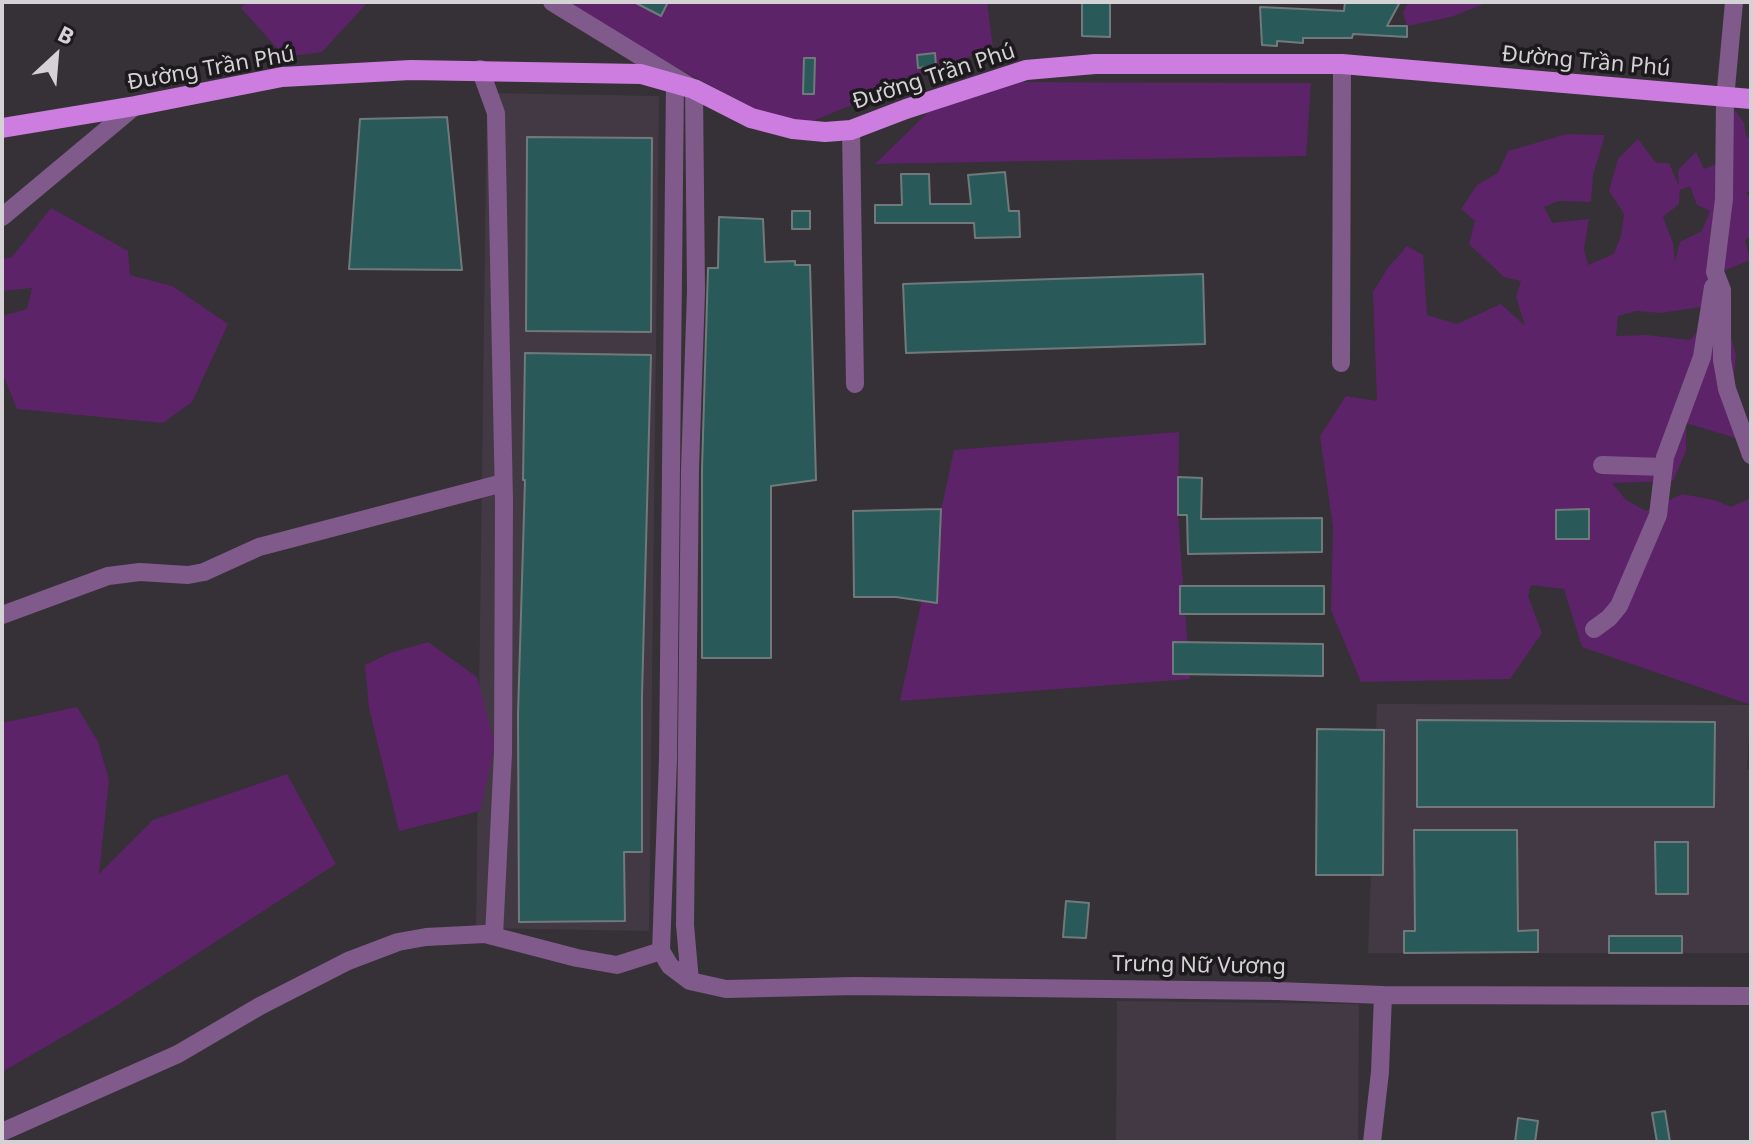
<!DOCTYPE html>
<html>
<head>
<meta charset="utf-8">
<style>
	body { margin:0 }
	#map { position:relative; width:1753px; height:1144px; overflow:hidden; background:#353136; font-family:"Noto Sans",sans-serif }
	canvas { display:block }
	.frame { position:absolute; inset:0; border:4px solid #d4d2d5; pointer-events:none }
	.north { position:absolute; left:16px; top:16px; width:80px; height:80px; -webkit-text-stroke:6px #1c1a1c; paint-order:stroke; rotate:26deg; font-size:22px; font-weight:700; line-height:32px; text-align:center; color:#d4d2d5 }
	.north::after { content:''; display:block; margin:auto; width:28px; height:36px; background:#d4d2d5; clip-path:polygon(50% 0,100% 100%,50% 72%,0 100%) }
</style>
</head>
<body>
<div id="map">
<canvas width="1753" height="1144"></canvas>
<div class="frame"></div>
<div class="north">B</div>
</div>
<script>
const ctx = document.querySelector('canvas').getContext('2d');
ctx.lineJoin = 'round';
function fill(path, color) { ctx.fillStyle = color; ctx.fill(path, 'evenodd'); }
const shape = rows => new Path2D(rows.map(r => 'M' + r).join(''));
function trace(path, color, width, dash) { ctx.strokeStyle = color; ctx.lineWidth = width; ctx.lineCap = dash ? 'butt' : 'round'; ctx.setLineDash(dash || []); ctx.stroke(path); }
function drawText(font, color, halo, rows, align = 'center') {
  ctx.font = font + ' "Noto Sans",sans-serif'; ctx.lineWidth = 7; ctx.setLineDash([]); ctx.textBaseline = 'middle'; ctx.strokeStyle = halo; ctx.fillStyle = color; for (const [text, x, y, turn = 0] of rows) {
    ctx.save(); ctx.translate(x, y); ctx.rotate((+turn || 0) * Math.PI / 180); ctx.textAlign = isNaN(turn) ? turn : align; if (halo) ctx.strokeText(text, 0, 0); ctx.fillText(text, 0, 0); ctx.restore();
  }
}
const built = shape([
	[487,93,659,96,649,931,476,928],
	[1377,704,1751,705,1747,769,1751,770,1751,953,1368,953],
	[1117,1001,1359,1004,1358,1142,1116,1142]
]);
const green = shape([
	[247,2,368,2,322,52,285,57,241,8],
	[552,2,987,2,993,47,793,129],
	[1408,2,1489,2,1451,17,1407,26,1403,13],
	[959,82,1311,83,1306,156,875,164],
	[1735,110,1744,123,1746,135,1751,140,1751,192,1746,192,1751,200,1751,236,1745,240,1750,260,1712,276,1702,307,1660,313,1636,311,1618,316,1616,336,1646,335,1690,340,1706,321,1728,325,1736,356,1733,385,1739,439,1686,423,1686,451,1673,481,1612,483,1626,500,1646,511,1682,494,1714,500,1731,507,1751,498,1751,705,1582,647,1564,589,1531,585,1528,596,1542,633,1510,679,1361,682,1331,610,1333,527,1320,436,1346,396,1377,401,1373,292,1387,269,1407,246,1423,255,1427,315,1457,324,1501,304,1525,326,1516,297,1521,281,1504,277,1469,244,1475,221,1461,209,1477,185,1498,173,1508,151,1567,134,1605,135,1593,175,1591,202,1558,201,1544,207,1552,223,1589,219,1584,249,1588,265,1614,254,1621,235,1624,214,1609,191,1618,159,1638,139,1656,163,1669,163,1679,186,1678,170,1696,152,1704,169,1718,163,1722,120],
	[1690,186,1697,205,1710,211,1702,231,1680,242,1675,262,1673,243,1663,217,1679,204,1680,190],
	[51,208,128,251,130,275,172,286,228,324,192,402,163,423,17,409,2,372,2,316,27,309,32,288,2,291,2,259,12,257],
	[1179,432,1178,515,1190,679,900,701,954,450],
	[428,642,477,677,495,745,480,811,399,831,369,708,365,665,390,653],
	[77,707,98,742,109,780,99,874,153,820,287,774,336,864,116,1006,2,1072,2,723]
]);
const building = shape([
	[634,2,668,2,661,16,634,2],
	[1082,2,1110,2,1110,37,1082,36,1082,2],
	[1345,2,1400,2,1387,26,1407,26,1407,37,1353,34,1352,38,1303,38,1303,43,1277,41,1277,46,1262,45,1260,7,1344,11,1345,2],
	[935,53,936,66,918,68,917,55,935,53],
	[804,58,815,58,814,94,803,94,804,58],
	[447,117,462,270,349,269,360,119,447,117],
	[527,137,652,138,651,332,526,331,527,137],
	[1005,172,1009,211,1019,211,1020,237,975,238,974,223,875,223,875,205,902,205,901,174,929,174,930,204,971,204,968,175,1005,172],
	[792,211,810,211,810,229,792,229,792,211],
	[719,217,763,219,765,262,795,261,795,265,810,265,816,480,771,486,771,658,702,658,702,469,708,268,718,268,719,217],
	[1203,274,1205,344,906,353,903,284,1203,274],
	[525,353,651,355,642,696,642,852,624,852,625,921,519,922,518,714,525,480,523,480,525,353],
	[1178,477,1202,478,1201,519,1322,518,1322,552,1188,554,1187,515,1178,515,1178,477],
	[941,509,937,603,896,597,854,597,853,511,941,509],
	[1589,509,1589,539,1556,539,1556,510,1589,509],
	[1180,586,1324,586,1324,614,1180,614,1180,586],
	[1173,642,1323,644,1323,676,1173,674,1173,642],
	[1417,720,1715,722,1714,807,1417,807,1417,720],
	[1317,729,1384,730,1383,875,1316,875,1317,729],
	[1414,830,1517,830,1518,931,1538,930,1538,952,1404,953,1404,931,1415,931,1414,830],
	[1655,842,1688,842,1688,894,1656,894,1655,842],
	[1066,901,1089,903,1086,938,1063,937,1066,901],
	[1609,936,1682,936,1682,953,1609,953,1609,936],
	[1665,1111,1670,1142,1657,1142,1652,1113,1665,1111],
	[1518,1118,1538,1121,1535,1142,1515,1142,1518,1118]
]);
const minor = shape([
	[552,2,694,89,696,291,690,469,685,925,690,981],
	[1734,2,1725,99,1724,199,1715,272,1722,290,1722,360,1727,389,1751,455],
	[480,69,496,113,504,501,503,753,494,936],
	[851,130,855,384],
	[2,217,135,106],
	[1341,363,1342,64],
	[1602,465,1663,467],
	[2,615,108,576,140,572,188,575,204,572,259,547,503,483],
	[1594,629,1609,618,1619,606,1658,515,1665,457,1702,357,1713,287],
	[661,951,670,966,690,981,726,989,855,986,1278,991,1383,995,1751,996],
	[661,951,668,759,675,83],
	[2,1132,178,1054,260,1006,348,961,398,942,426,937,485,934,577,958,617,965,661,951],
	[1372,1142,1380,1072,1383,995]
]);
const major = shape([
	[2,128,135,106,282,77,411,70,641,74,694,89,751,118,793,129,825,132,851,130,906,109,1026,70,1095,64,1342,64,1751,99]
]);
const streetNames = [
	["Đường Trần Phú",1586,62,5],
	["Đường Trần Phú",211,69,-10],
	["Đường Trần Phú",934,77,-18],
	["Trưng Nữ Vương",1199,966,1]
];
fill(built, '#423944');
fill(green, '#5c2369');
fill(building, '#2a595a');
trace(building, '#717a7a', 2);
trace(minor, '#805a8a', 18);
trace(major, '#cc7ddf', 20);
drawText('22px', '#d4d2d5', '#1c1a1c', streetNames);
</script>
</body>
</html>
